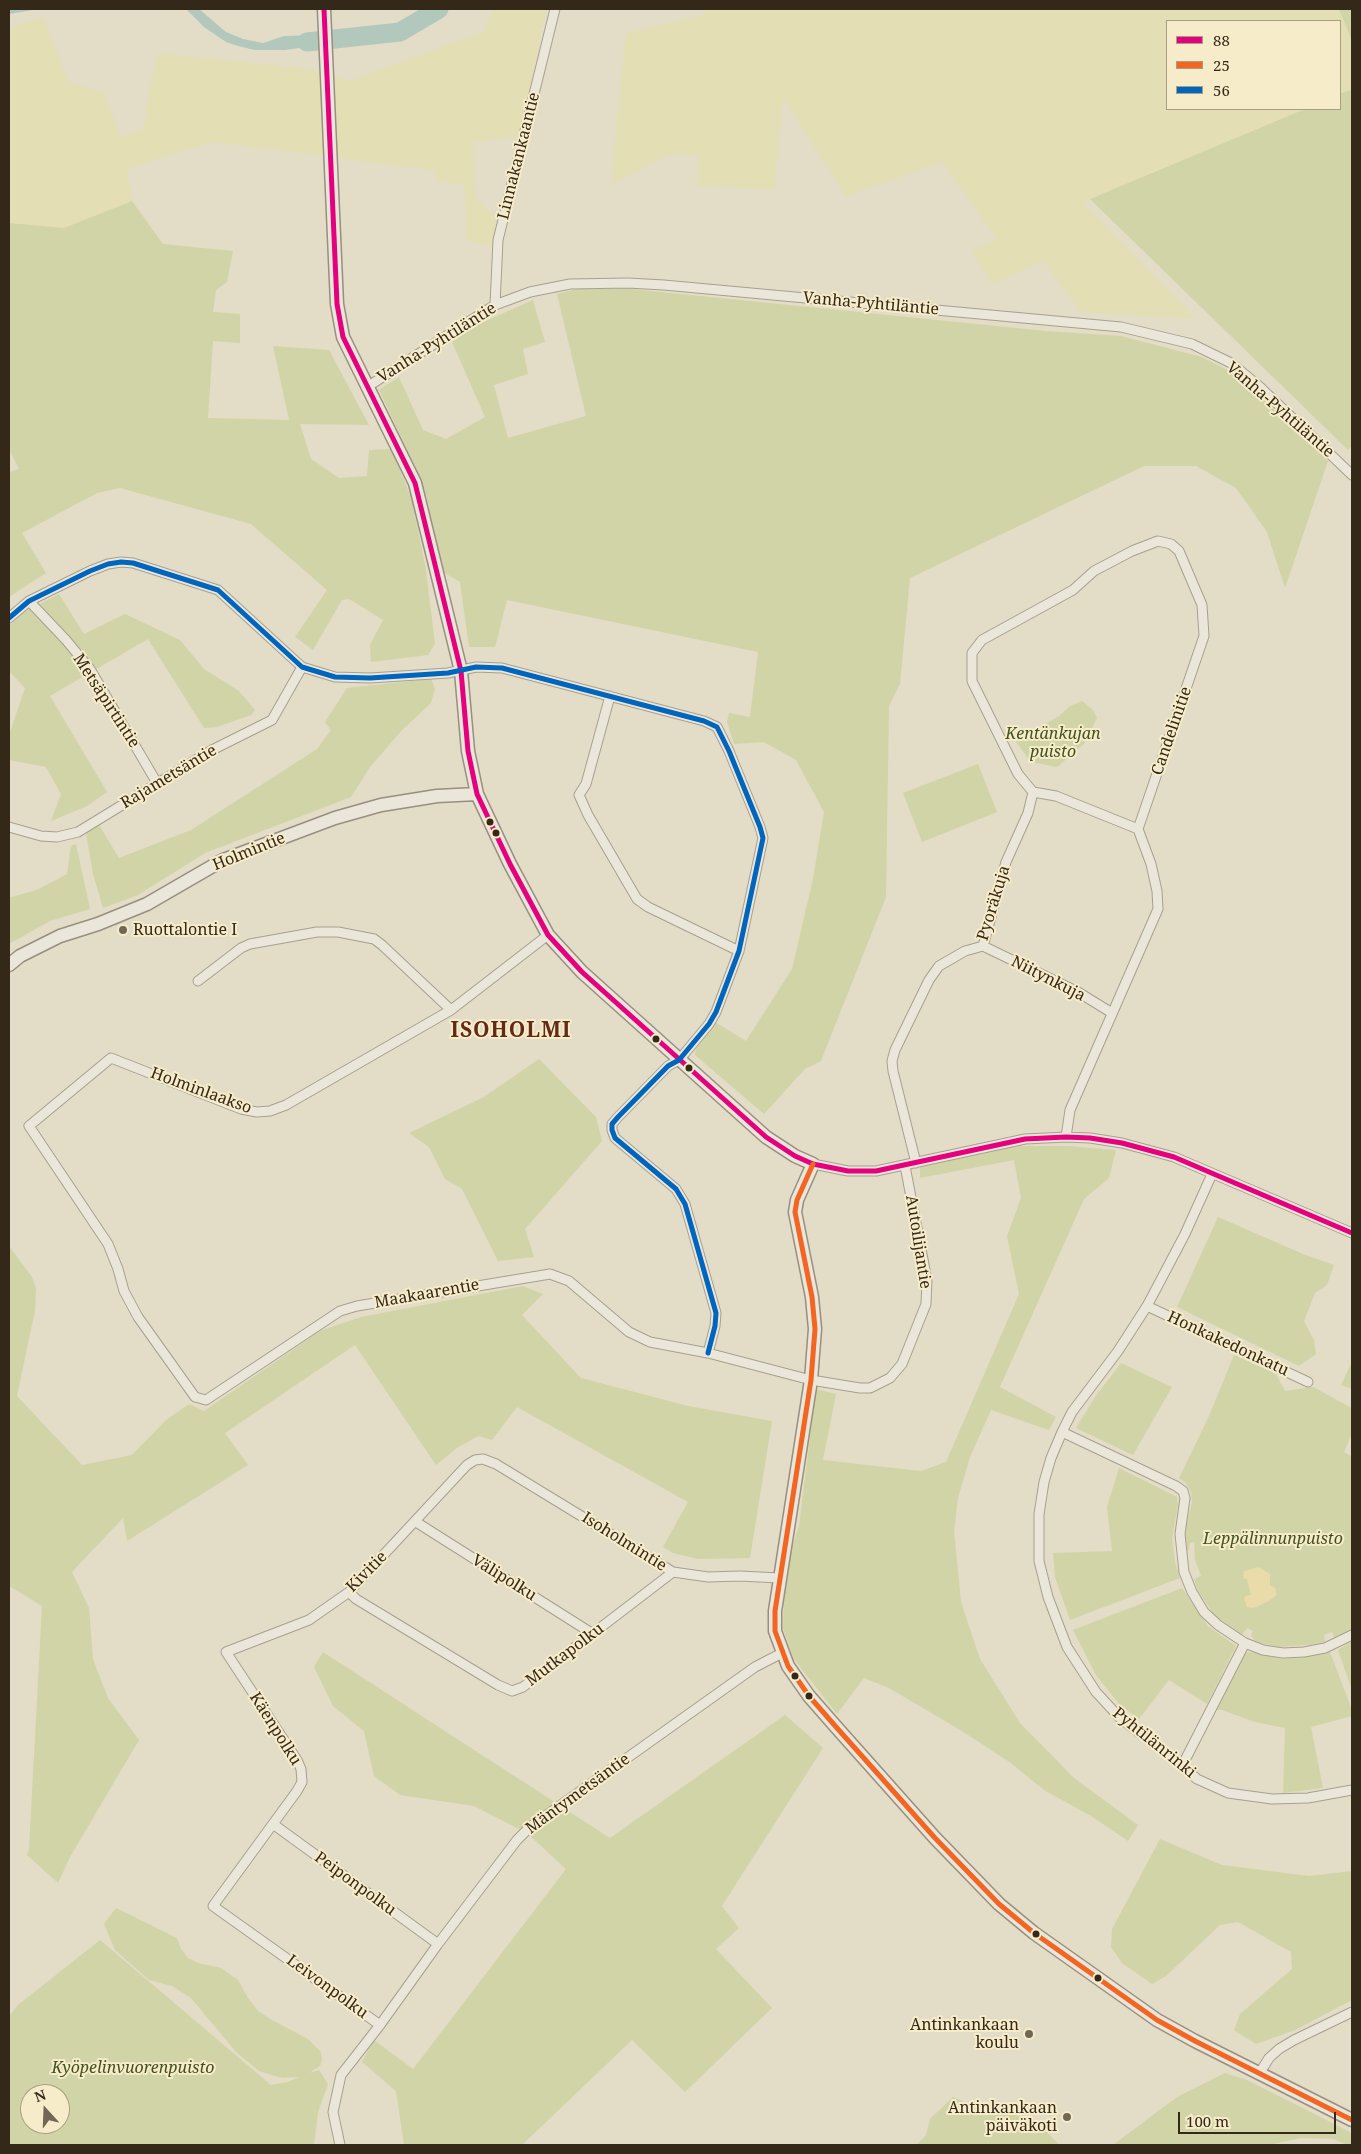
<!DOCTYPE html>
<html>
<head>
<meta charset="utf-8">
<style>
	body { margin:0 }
	#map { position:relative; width:1361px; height:2154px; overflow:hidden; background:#e3dcc6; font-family:"Noto Serif",serif }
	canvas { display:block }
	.frame { position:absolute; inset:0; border:10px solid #342819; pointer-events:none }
	.legend { position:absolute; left:1166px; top:20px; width:175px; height:90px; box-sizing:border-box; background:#f7ecc9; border:1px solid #a99e83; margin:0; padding:6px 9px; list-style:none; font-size:15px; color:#342819 }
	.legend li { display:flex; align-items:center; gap:10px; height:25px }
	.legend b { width:25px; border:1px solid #a99e83 }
	.north { position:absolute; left:20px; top:2084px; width:50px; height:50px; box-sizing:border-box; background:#f7ecc9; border:1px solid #a99e83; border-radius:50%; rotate:340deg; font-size:14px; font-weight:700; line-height:20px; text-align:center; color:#342819 }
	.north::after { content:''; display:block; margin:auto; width:18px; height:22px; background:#716756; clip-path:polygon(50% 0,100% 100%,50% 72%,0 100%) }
	.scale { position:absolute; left:1178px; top:2112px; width:158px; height:22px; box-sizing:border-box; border:2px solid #342819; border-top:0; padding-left:6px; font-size:15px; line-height:18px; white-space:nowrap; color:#342819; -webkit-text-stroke:4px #f7ecc9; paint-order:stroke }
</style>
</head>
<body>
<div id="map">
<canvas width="1361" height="2154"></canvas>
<div class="frame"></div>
<ul class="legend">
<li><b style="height:6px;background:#e5007d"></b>88</li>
<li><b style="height:6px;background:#f26522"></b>25</li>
<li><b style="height:6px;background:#0065bd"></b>56</li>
</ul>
<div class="north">N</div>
<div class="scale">100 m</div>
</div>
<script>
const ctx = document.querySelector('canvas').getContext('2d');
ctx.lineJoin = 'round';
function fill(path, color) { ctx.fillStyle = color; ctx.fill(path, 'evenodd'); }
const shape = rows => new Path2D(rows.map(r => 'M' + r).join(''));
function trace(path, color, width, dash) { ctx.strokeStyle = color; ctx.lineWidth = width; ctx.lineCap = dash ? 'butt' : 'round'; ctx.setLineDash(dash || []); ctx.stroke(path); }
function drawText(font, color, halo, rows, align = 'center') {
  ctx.font = font + ' "Noto Serif",serif'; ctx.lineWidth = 4; ctx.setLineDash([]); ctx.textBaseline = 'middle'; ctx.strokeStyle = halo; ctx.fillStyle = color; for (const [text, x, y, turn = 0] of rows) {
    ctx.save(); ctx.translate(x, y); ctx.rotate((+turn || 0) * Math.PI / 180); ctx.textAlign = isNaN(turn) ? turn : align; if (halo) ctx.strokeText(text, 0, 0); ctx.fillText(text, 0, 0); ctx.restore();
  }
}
const farmland = shape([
	[493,9,546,9,521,136,473,142,476,199,499,220,494,246,468,241,464,184,437,181,433,170,214,142,127,168,132,201,64,228,9,223,9,27,44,18,68,82,103,92,121,137,143,129,157,53,318,70,349,81,484,32],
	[703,9,1339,9,1352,41,1352,89,1340,94,1340,21,1167,21,1167,109,1305,109,1082,202,1196,319,1081,312,1044,261,992,284,971,251,997,239,942,162,846,196,783,98,774,189,697,186,698,155,669,154,611,185,626,33,704,15]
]);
const green = shape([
	[1339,9,1352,9,1352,41],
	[1352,89,1352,446,1348,450,1090,199,1305,109,1340,109,1340,94],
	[132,201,163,244,233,251,227,282,216,290,213,312,240,314,240,343,213,341,208,418,289,420,273,346,329,350,369,425,300,424,311,459,339,478,367,476,369,450,392,449,412,500,426,570,435,644,428,655,371,662,370,645,383,620,349,599,342,600,313,650,295,637,327,590,251,524,120,488,97,493,22,533,46,573,9,597,9,472,19,469,9,449,9,223,64,228],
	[581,288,631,289,1046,331,1121,336,1202,357,1241,377,1328,461,1285,588,1267,532,1236,488,1196,466,1144,466,910,578,900,684,889,706,886,897,821,1061,805,1069,764,1114,695,1055,696,1049,715,1022,746,1041,792,969,813,879,824,812,796,760,764,742,734,744,727,722,729,713,750,717,758,652,507,600,495,647,469,647,460,582,443,572,426,496,414,465,379,390,399,377,423,430,446,439,485,417,452,342,479,324,533,300,545,342,523,349,528,374,494,385,508,438,586,416,557,294],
	[59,594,84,634,125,614,180,640,204,669,239,691,255,710,251,715,217,727,204,728,148,639,50,696,107,792,87,806,51,821,61,794,46,767,9,760,9,735,25,688,9,671,9,626,24,612],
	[431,679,435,689,431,703,402,730,370,767,351,797,205,853,138,895,103,908,93,874,85,827,96,820,119,858,191,830,317,749,331,730,325,722,347,688],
	[1082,701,1093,710,1097,718,1084,744,1057,767,1031,762,1016,742,1059,716,1070,706],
	[978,764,997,812,922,842,903,793],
	[76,844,90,909,50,921,9,944,9,898,39,889,67,874,71,846],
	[539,1059,596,1117,602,1141,525,1229,534,1257,498,1261,462,1189,445,1179,429,1147,409,1133,484,1097],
	[1018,1146,1068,1146,1116,1150,1109,1178,1084,1199,1000,1387,1056,1417,1049,1430,991,1410,970,1457,958,1498,954,1531,961,1602,980,1659,1020,1723,1074,1778,1138,1825,1128,1841,1091,1816,1044,1790,1011,1763,962,1731,889,1688,864,1678,837,1714,793,1658,783,1628,785,1570,799,1526,816,1389,836,1394,823,1460,921,1471,946,1462,1019,1294,1007,1236,1021,1198,1014,1160,920,1178,920,1167],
	[1218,1217,1303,1254,1334,1265,1327,1285,1315,1293,1304,1321,1314,1340,1316,1354,1299,1366,1177,1307],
	[9,1246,32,1277,36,1288,35,1310,17,1396,82,1465,132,1455,166,1420,189,1404,204,1411,320,1331,361,1317,523,1286,543,1294,522,1315,581,1378,688,1406,772,1421,750,1558,698,1559,673,1553,663,1547,688,1502,517,1407,492,1440,478,1436,457,1448,436,1465,355,1345,225,1433,248,1465,127,1541,123,1518,72,1572,89,1608,93,1659,108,1698,139,1740,70,1857,58,1883,27,1855,29,1849,42,1606,9,1586],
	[1234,1355,1276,1374,1285,1391,1313,1387,1352,1408,1352,1433,1344,1452,1351,1456,1352,1454,1352,1629,1335,1639,1332,1632,1324,1635,1325,1642,1318,1644,1279,1647,1256,1642,1251,1635,1253,1631,1247,1628,1242,1635,1232,1630,1214,1615,1198,1591,1194,1579,1201,1576,1195,1560,1194,1542,1190,1543,1189,1550,1185,1552,1184,1530,1192,1503,1191,1492,1186,1483,1179,1478,1209,1416],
	[1352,1362,1352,1389,1341,1385],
	[1121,1363,1172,1387,1133,1455,1076,1428,1095,1397],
	[1119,1468,1177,1497,1178,1505,1172,1538,1175,1562,1180,1578,1070,1620,1055,1577,1053,1553,1112,1551,1107,1507],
	[1182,1588,1208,1626,1236,1646,1207,1704,1169,1680,1139,1719,1120,1705,1096,1675,1073,1630],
	[1352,1641,1352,1690,1338,1650],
	[323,1652,610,1838,785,1715,823,1748,722,1906,739,1928,716,1949,772,2008,685,2092,632,2040,522,2145,404,2145,396,2091,362,2062,374,2040,413,2069,566,1869,527,1833,474,1806,400,1795,374,1776,364,1731,333,1706,314,1667],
	[1250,1652,1282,1659,1302,1657,1330,1652,1352,1710,1352,1716,1311,1727,1323,1788,1283,1793,1285,1728,1255,1722,1222,1710,1215,1710,1245,1653],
	[1160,1839,1222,1865,1309,1876,1352,1871,1352,2000,1295,2030,1256,2044,1234,2030,1240,2014,1292,1969,1291,1952,1238,1922,1220,1925,1166,1976,1152,1984,1122,1963,1111,1947,1112,1929],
	[116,1908,177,1938,181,1949,188,1958,198,1963,221,1968,238,1980,248,1998,258,2011,272,2020,308,2039,321,2052,322,2060,320,2066,309,2073,319,2070,328,2084,318,2112,314,2145,9,2145,9,2016,18,2005,100,1940,271,2085,288,2082,299,2077,282,2078,259,2071,236,2052,191,1998,172,1986,149,1980,115,1950,104,1924],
	[30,2094,60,2094,60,2124,30,2124],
	[1225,2073,1247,2080,1352,2133,1352,2145,1347,2145,1334,2139,1300,2138,1269,2145,1113,2145,1177,2097],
	[953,2097,993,2115,1012,2114,1024,2118,1045,2130,1059,2145,916,2145,926,2135,930,2119]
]);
const sand = shape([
	[1259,1567,1270,1574,1270,1585,1275,1588,1277,1595,1269,1601,1254,1608,1247,1607,1244,1599,1245,1596,1251,1595,1247,1579,1243,1578,1244,1571]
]);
const water = shape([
	[9,9,39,9,9,14],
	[186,9,199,9,226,32,243,39,263,43,284,36,320,35,321,45,285,50,255,50,238,46,226,42,204,27]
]);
const river = shape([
	[307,42,400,32,439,9]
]);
const street = shape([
	[495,305,498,240,555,9],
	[367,387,495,305,530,292,570,284,628,283,664,285,1121,327,1192,344,1231,363,1260,387,1352,475],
	[29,601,66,640,90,669,157,783],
	[9,618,29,601,90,571,108,564,121,562,133,563,218,590,302,667,335,677,370,678,448,673,476,667,502,668,704,721,717,727,729,751,760,827,763,838,739,951,716,1012,709,1024,679,1060,668,1066,618,1117,612,1124,612,1130,615,1138,676,1189,685,1204,716,1313,715,1326,708,1353],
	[610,696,586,784,579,795,588,815,637,899,648,907,739,951],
	[1033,792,1056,796,1138,829],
	[9,827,41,836,57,837,78,832,212,750,272,720,302,667],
	[548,935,451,1010,286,1105,270,1111,257,1112,241,1109,111,1058,29,1126,108,1244,118,1269,124,1291,138,1317,195,1397,206,1400,340,1311,357,1306,550,1274,569,1281,629,1332,650,1342,708,1353,811,1380,860,1388,870,1388,890,1378,902,1364,926,1304,927,1280,905,1166],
	[983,946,1006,862,1028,813,1033,792,1018,774,972,681,972,653,982,640,1073,590,1094,571,1132,551,1158,541,1171,544,1179,551,1202,605,1204,636,1138,829,1151,864,1157,891,1158,909,1070,1110,1066,1137],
	[983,946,1078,992,1112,1013],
	[198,981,241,948,250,944,317,932,338,932,374,939,382,945,451,1010],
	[916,1163,893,1071,892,1061,895,1050,929,980,939,966,965,951,983,946],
	[813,1164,848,1171,876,1171,1025,1139,1066,1137,1090,1138,1122,1143,1174,1157,1352,1233],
	[1212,1174,1185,1234,1147,1306,1118,1351,1072,1412,1062,1432,1051,1458,1044,1482,1039,1514,1039,1561,1048,1597,1067,1647,1096,1692,1120,1718,1175,1760,1197,1779,1228,1793,1272,1799,1308,1798,1352,1790],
	[1147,1306,1308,1382],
	[1062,1432,1176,1486,1183,1491,1185,1498,1180,1534,1184,1572,1192,1592,1204,1612,1218,1625,1245,1643,1263,1650,1283,1653,1304,1652,1325,1648,1352,1635],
	[416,1522,593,1634],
	[349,1592,356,1599,498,1685,512,1691,523,1687,673,1572],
	[1182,1766,1245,1643],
	[273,1824,438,1944],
	[380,2025,438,1944,517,1840,530,1827,755,1667,782,1653],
	[1259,2074,1269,2058,1279,2049,1294,2040,1352,2012],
	[340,2145,333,2112,341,2075,380,2025,213,1906,297,1791,302,1782,301,1769,297,1760,226,1652,309,1620,349,1592,467,1465,475,1460,483,1459,496,1464,673,1572,708,1577,740,1576,779,1578]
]);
const secondary = shape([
	[324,9,337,304,343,337,415,483,461,671,468,751,477,794,510,864,548,935,582,972,766,1137,795,1156,813,1164,797,1200,795,1212,812,1297,815,1329,811,1380,775,1611,775,1631,788,1666,809,1696,837,1728,935,1838,999,1904,1034,1933,1157,2020,1195,2041,1352,2120],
	[9,965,20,956,60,936,98,924,147,904,223,860,335,818,381,805,437,796,477,794]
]);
const bus1 = shape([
	[324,9,337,304,343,337,415,483,461,671,468,751,477,794,510,864,548,935,582,972,766,1137,795,1156,813,1164,848,1171,876,1171,1025,1139,1066,1137,1090,1138,1122,1143,1174,1157,1352,1233]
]);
const bus2 = shape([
	[813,1164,797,1200,795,1212,812,1297,815,1329,811,1380,775,1611,775,1631,788,1666,809,1696,837,1728,935,1838,999,1904,1034,1933,1157,2020,1195,2041,1352,2120]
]);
const bus3 = shape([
	[9,618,29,601,90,571,108,564,121,562,133,563,218,590,302,667,335,677,370,678,448,673,476,667,502,668,704,721,717,727,729,751,760,827,763,838,739,951,716,1012,709,1024,679,1060,668,1066,618,1117,612,1124,612,1130,615,1138,676,1189,685,1204,716,1313,715,1326,708,1353]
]);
const markers = [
	[490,822,4.5,"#342819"],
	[496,833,4.5,"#342819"],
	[123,930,5,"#716756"],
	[656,1039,4.5,"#342819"],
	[689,1068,4.5,"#342819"],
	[795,1676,4.5,"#342819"],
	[809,1696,4.5,"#342819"],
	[1036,1934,4.5,"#342819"],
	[1098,1978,4.5,"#342819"],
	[1029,2034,5,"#716756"],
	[1067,2117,5,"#716756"]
];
const streetNames = [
	["Linnakankaantie",519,156,-76],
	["Vanha-Pyhtiläntie",871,304,5],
	["Vanha-Pyhtiläntie",437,343,-32],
	["Vanha-Pyhtiläntie",1280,410,41],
	["Metsäpirtintie",106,701,57],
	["Candelinitie",1172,731,-71],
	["Rajametsäntie",169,777,-31],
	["Holmintie",249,852,-22],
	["Pyoräkuja",994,903,-73],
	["Niitynkuja",1048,979,27],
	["Holminlaakso",201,1091,20],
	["Autoilijantie",918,1242,81],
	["Maakaarentie",427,1294,-10],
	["Honkakedonkatu",1228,1344,25],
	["Isoholmintie",624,1542,32],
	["Kivitie",367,1572,-45],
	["Välipolku",504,1578,32],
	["Mutkapolku",565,1655,-37],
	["Käenpolku",275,1729,58],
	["Pyhtilänrinki",1154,1743,39],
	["Mäntymetsäntie",578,1794,-36],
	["Peiponpolku",355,1884,36],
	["Leivonpolku",327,1987,36]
];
const parkNames = [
	["Kentänkujan",1053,734],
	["puisto",1053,752],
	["Leppälinnunpuisto",1273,1539],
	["Kyöpelinvuorenpuisto",133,2068]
];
const poiNames = [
	["Ruottalontie I",133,930,"left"],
	["Antinkankaan",1019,2025],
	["koulu",1019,2043],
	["Antinkankaan",1057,2108],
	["päiväkoti",1057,2126]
];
const districtNames = [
	["ISOHOLMI",511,1031]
];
fill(farmland, '#e4deb5');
fill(green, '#d1d4a7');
fill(sand, '#e9dbaa');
fill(water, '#b3c8bc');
trace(river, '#b3c8bc', 19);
trace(street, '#a7a090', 11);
trace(secondary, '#978f80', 15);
trace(street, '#eae6d9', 9);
trace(secondary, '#eae6d9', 12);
trace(bus1, '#e5007d', 5);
trace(bus2, '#f26522', 5);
trace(bus3, '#0065bd', 5);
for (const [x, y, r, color] of markers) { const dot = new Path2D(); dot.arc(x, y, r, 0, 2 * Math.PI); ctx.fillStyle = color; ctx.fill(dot); trace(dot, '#f7ecc9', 2); }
drawText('16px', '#342819', '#f7ecc9', streetNames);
drawText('italic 16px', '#42521f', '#f7ecc9', parkNames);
drawText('16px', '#342819', '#f7ecc9', poiNames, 'right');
ctx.letterSpacing = '1px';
drawText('bold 21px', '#632b17', '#f7ecc9', districtNames);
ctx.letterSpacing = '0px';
</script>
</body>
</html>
